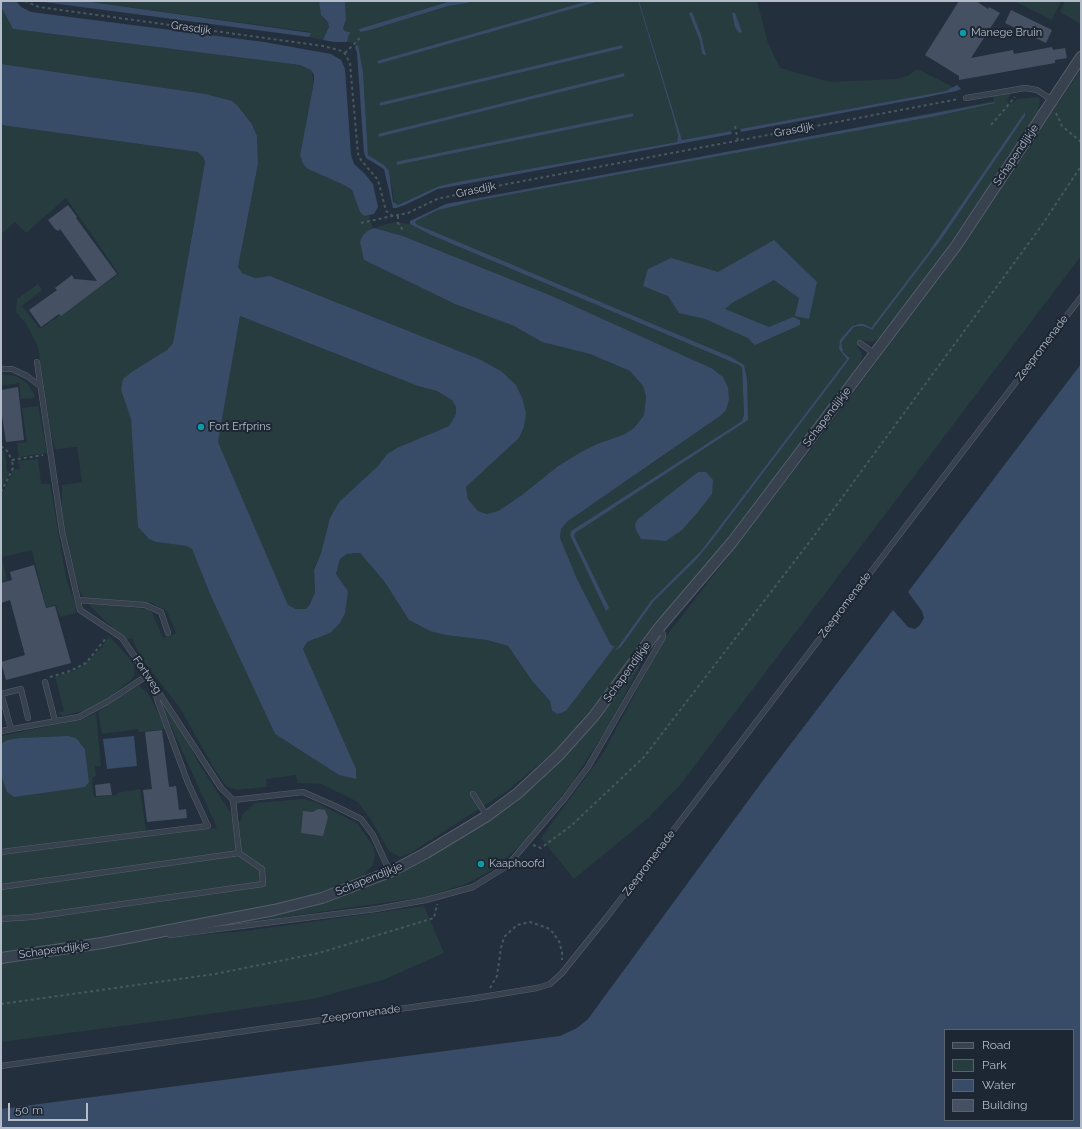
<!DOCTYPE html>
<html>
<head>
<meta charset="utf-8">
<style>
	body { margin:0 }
	#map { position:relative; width:1082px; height:1129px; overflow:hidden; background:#242f3e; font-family:Raleway,sans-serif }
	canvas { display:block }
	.frame { position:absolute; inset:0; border:2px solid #b4bcc9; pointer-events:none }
	.legend { position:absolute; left:944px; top:1029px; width:130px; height:92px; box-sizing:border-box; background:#1d2633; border:1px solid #59626f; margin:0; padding:5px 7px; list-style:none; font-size:12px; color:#b4bcc9 }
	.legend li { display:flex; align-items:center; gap:8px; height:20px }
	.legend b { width:20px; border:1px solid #59626f }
	.scale { position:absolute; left:8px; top:1103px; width:80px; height:18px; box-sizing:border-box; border:2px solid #b4bcc9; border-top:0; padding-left:5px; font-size:12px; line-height:14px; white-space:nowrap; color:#b4bcc9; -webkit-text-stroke:3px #1d2633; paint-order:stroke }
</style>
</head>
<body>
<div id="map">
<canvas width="1082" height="1129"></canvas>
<div class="frame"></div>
<ul class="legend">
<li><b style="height:5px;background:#38414e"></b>Road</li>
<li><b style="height:11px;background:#263c3f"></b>Park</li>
<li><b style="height:11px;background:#394c67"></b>Water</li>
<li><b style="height:11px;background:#455162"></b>Building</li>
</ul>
<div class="scale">50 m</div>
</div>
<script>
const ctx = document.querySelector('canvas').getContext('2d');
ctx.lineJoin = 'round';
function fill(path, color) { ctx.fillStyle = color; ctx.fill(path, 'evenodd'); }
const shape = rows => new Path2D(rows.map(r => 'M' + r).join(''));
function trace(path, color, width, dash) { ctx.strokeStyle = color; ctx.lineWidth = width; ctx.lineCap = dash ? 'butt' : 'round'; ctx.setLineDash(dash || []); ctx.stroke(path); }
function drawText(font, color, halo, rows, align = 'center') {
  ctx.font = font + ' Raleway,sans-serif'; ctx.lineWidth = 4; ctx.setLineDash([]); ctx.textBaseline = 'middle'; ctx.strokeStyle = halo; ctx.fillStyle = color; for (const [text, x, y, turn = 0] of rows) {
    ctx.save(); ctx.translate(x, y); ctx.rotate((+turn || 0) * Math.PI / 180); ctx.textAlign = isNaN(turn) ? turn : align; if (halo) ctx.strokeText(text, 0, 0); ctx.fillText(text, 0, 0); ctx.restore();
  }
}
const green = shape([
	[84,1,319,1,324,19,328,22,329,28,323,40,309,37,310,32],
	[345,1,451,1,359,29,360,32,448,6,468,3,471,1,638,1,673,116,678,136,677,142,457,182,439,186,398,205,395,205,389,171,384,165,368,155,363,72,358,44,355,47,354,43,347,42,349,34,343,28,346,20],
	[639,1,757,1,768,43,780,68,830,82,897,79,908,76,917,69,955,88,946,91,682,140],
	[1014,1,1061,1,1052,20],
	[1065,1,1081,1,1081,24,1060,12],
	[1,7,13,29,300,65,311,70,314,82,300,155,303,164,308,169,344,185,352,190,360,212,364,216,369,215,373,228,369,230,364,260,455,304,514,326,542,342,590,354,630,371,643,386,646,396,644,415,634,428,625,434,597,444,581,452,558,466,522,495,498,511,487,514,478,511,468,499,466,487,519,438,524,427,526,413,523,400,501,371,479,359,270,276,255,278,242,273,238,267,258,164,257,136,252,124,237,105,232,101,206,94,1,64],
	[1081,70,1081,256,680,785,647,819,574,879,541,838,602,755,665,638,825,431,905,323],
	[1011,93,1007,101,1011,104,1017,99,1037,97,1040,99,1038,114,942,256,883,336,872,342,861,340,857,346,862,354,861,362,706,568,665,614,583,721,563,744,507,791,412,852,400,857,389,851,373,823,358,802,321,784,298,783,296,775,266,779,267,787,236,790,226,786,216,772,180,708,141,658,132,638,125,640,89,605,90,603,148,609,152,612,163,638,176,633,167,611,152,603,85,598,81,594,74,571,62,514,62,485,82,482,77,447,55,449,51,433,38,347,27,325,16,312,17,299,38,284,42,290,22,306,40,329,119,274,66,198,26,233,15,222,1,234,1,125,198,152,203,157,205,162,173,343,167,350,133,371,121,390,131,419,143,534,156,542,187,546,192,549,275,734,339,775,342,774,353,779,356,769,303,649,307,642,316,639,348,591,336,574,340,559,347,554,360,553,384,581,409,620,420,626,445,635,487,640,508,646,533,682,550,701,552,711,558,714,566,711,614,646,611,645,577,579,560,538,561,529,568,521,720,416,711,368,552,296,403,236,374,228,395,222,410,224,431,235,739,365,742,368,744,415,742,421,571,531,578,552,606,611,572,532,746,419,743,365,413,223,446,206,994,101,993,96],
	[1025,116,943,237,870,330,863,326,858,325,854,327,841,343,852,326,856,324,865,325,871,330,951,224],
	[843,351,850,358,845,365,710,543,695,561,654,601,621,647,616,650,655,599,703,549,848,359],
	[240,316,418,386,437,391,453,400,456,407,456,414,449,426,387,454,378,466,339,502,330,518,321,553,314,569,315,592,310,604,306,609,296,609,288,605,218,442],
	[1,374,16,376,28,384,35,396,33,398,21,399,19,383,1,386],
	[38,406,47,453,19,457,17,443,27,442,22,408],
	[1,449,5,452,7,471,10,471,1,489],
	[38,459,41,484,50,484,66,578,75,604,76,613,60,617,56,605,46,607,32,550,2,557,7,580,1,581,1,496,13,470,20,469,18,461],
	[109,636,134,663,134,676,131,680,103,702,89,709,63,716,57,713,64,711,55,676,74,671,84,665,102,647],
	[636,666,639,668,609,725,571,784,522,844,492,870,466,884,425,897,242,923,242,920,309,908,368,887,422,862,458,840,496,815,537,784,557,764,584,736],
	[139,685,149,695,166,729,139,732,138,729,102,734,98,712],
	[159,699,165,701,201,767,232,815,234,823,241,821,242,815,255,803,304,799,313,801,357,823,373,846,375,853,373,865,362,877,309,897,289,902,73,943,1,953,1,855,217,828],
	[96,713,101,766,95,766,96,776,93,777,92,784,94,797,117,795,117,793,140,789,146,831,1,849,1,775,89,782,85,749,76,738,68,736,20,738,7,740,1,744,1,736,83,719],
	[424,906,444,953,383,980,313,999,167,1020,1,1042,1,963,171,937,246,931]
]);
const water = shape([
	[1,1,16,1,21,7,31,12,264,42,331,54,341,60,345,69,351,155,354,164,365,174,373,184,378,207,374,214,364,216,360,212,352,190,344,185,308,169,303,164,300,155,314,82,314,75,311,70,300,65,13,29,1,7],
	[36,1,84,1,311,33,309,37],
	[319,1,345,1,346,20,343,28,345,31,351,33,349,34,347,42,334,42,323,40,329,27,328,22,321,15],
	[451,1,471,1,468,3,448,6,370,30,360,32,359,29],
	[638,1,639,1,682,140,731,131,732,134,438,189,405,205,396,208,393,208,384,169,366,158,364,153,357,53,355,47,358,44,363,72,368,155,384,165,389,171,393,202,398,205,439,186,457,182,677,142,678,136,673,116],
	[692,12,701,35,706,56,702,53,700,41,689,13],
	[732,13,735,13,742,32,739,33,735,27],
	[1,64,206,94,232,101,237,105,252,124,257,136,258,164,238,267,242,273,255,278,270,276,479,359,501,371,516,385,523,400,526,413,524,427,519,438,466,487,468,499,478,511,487,514,498,511,522,495,558,466,581,452,597,444,625,434,634,428,644,415,646,396,643,386,630,371,590,354,542,342,514,326,455,304,364,260,360,242,363,235,369,230,374,228,403,236,552,296,711,368,723,377,728,388,729,399,726,410,720,416,568,521,561,529,560,538,577,579,611,645,615,646,566,711,558,714,552,711,550,701,533,682,508,646,487,640,445,635,430,631,409,620,384,581,360,553,355,553,347,554,340,559,336,574,348,591,345,613,340,623,330,633,307,642,303,649,356,769,356,779,339,775,275,734,211,596,192,549,187,546,156,542,149,539,138,527,131,419,121,390,123,379,133,371,167,350,173,343,205,162,203,157,198,152,1,125],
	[240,316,418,386,437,391,452,400,456,407,456,414,449,426,397,448,387,454,378,466,339,502,330,518,321,553,314,570,315,592,310,604,306,609,296,609,288,605,218,442],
	[957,85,961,89,956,91,922,98,741,132,740,129,946,91],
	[995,102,995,103,936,116,480,200,438,210,416,221,415,223,418,225,731,357,744,365,747,379,748,420,575,533,574,536,609,608,606,611,578,552,570,535,571,531,742,421,744,415,742,368,739,365,431,235,410,224,410,221,446,204],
	[1025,112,1025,116,943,237,872,330,863,326,858,326,854,327,841,343,843,352,850,358,845,365,710,543,695,561,654,601,621,647,615,651,651,601,701,551,847,359,839,349,840,340,852,326,858,324,864,324,871,328,928,253],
	[774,240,817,282,809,319,795,316,799,298,774,280,732,303,725,309,769,327,793,317,800,320,800,325,755,345,748,338,705,319,679,313,668,296,643,286,648,269,671,258,718,272],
	[1081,364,1081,1128,1,1128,1,1109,560,1036,577,1028,588,1019,767,775,893,610,908,627,915,629,920,625,924,618,922,611,908,592],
	[945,1030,1073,1030,1073,1120,945,1120],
	[698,472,706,472,713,480,712,494,697,513,682,530,666,541,641,539,636,530,635,524,638,519],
	[68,736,76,738,85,749,89,782,85,787,14,797,7,792,1,775,1,744,7,740,20,738],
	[134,736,137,766,107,769,103,739]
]);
const stream = shape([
	[379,62,594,1],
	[381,104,621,47],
	[380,135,623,75],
	[398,163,632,115]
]);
const building = shape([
	[959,1,976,1,988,9,989,7,1000,13,971,58,1013,50,1014,54,1052,47,1053,50,1065,48,1067,58,1055,60,1055,63,959,80,959,76,925,55],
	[1011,10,1052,30,1046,43,1005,23],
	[68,205,77,217,76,218,117,274,61,316,59,314,41,327,29,310,57,290,55,288,72,275,74,279,97,281,60,229,58,231,55,229,48,220],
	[18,387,24,440,6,442,1,409,1,390],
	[34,565,46,608,55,606,71,663,6,680,1,662,25,655,10,600,1,603,1,583,12,580,10,572],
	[162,730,169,787,176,786,179,810,186,809,187,818,147,822,143,790,152,789,145,732],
	[110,783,112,795,96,796,95,785],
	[318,809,325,810,328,817,323,836,301,833,303,811,313,812]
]);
const path = shape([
	[25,1,39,7,323,46,342,51,346,55,350,64,358,154,361,160,378,180,386,211,393,216,408,213,437,199,502,185,959,99],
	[345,53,360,38],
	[1056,113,1062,126,1081,142],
	[991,125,1015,97],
	[735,126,738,141],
	[398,216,398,223,403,230],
	[361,223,392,216],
	[1,446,7,451,12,460,43,455],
	[1,492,13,468,12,460],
	[50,677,70,671,86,663,107,637],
	[533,845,541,848,572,825,644,757,811,540,1042,225,1081,166],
	[490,988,497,976,501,948,504,937,517,925,530,922,550,929,559,941,562,952,562,960],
	[1,1004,215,974,319,953,434,918,437,904]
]);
const service = shape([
	[966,98,1025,88,1037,90,1052,100],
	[860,343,875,354],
	[37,362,62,531,80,610,122,638,150,679,221,788,233,800,303,792,335,806,361,819,373,835,390,872],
	[1,369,12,369,27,376,41,387],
	[78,600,145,605,161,612,168,633],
	[45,682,55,721],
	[1,693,11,729],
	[1,694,21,689,28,718],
	[1,731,79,717,107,702,148,675],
	[473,794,487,816],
	[1,852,208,826,188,783,158,702,155,690],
	[1,887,239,853,233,800],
	[1,919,32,917,263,884,262,869,239,853],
	[170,935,376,909,426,900,473,887,507,866,564,799,588,767,663,637,663,634,658,629],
	[1,1066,476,998,537,988,550,984,562,973,607,917,1081,297]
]);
const minor = shape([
	[1,958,102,943,274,910,322,898,390,872,426,853,487,816,518,793,559,755,594,716,658,629,733,541,956,246,1081,57]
]);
const markers = [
	[963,33,4,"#0f9aa8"],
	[201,427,4,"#0f9aa8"],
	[481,864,4,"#0f9aa8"]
];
const streetNames = [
	["Grasdijk",191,28,8],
	["Grasdijk",794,130,-11],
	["Schapendijkje",1016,155,-56],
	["Grasdijk",476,190,-12],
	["Zeepromenade",1042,348,-53],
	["Schapendijkje",827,417,-53],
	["Zeepromenade",845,605,-53],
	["Schapendijkje",627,672,-54],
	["Fortweg",147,675,56],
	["Zeepromenade",649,863,-53],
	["Schapendijkje",369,879,-22],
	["Schapendijkje",54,950,-8],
	["Zeepromenade",361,1014,-8]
];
const poiNames = [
	["Manege Bruin",971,33],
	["Fort Erfprins",209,427],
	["Kaaphoofd",489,864]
];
fill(green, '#263c3f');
fill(water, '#394c67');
trace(stream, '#394c67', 3);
fill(building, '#455162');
trace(service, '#565f6c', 6);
trace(minor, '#565f6c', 12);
trace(path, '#44595c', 2, [3, 3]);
trace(service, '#38414e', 5);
trace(minor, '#38414e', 10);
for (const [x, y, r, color] of markers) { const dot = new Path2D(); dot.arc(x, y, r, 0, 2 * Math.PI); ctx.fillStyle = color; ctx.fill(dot); trace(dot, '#1d2633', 1.5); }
drawText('11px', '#b4bcc9', '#1d2633', streetNames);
drawText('11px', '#b4bcc9', '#1d2633', poiNames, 'left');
</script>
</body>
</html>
